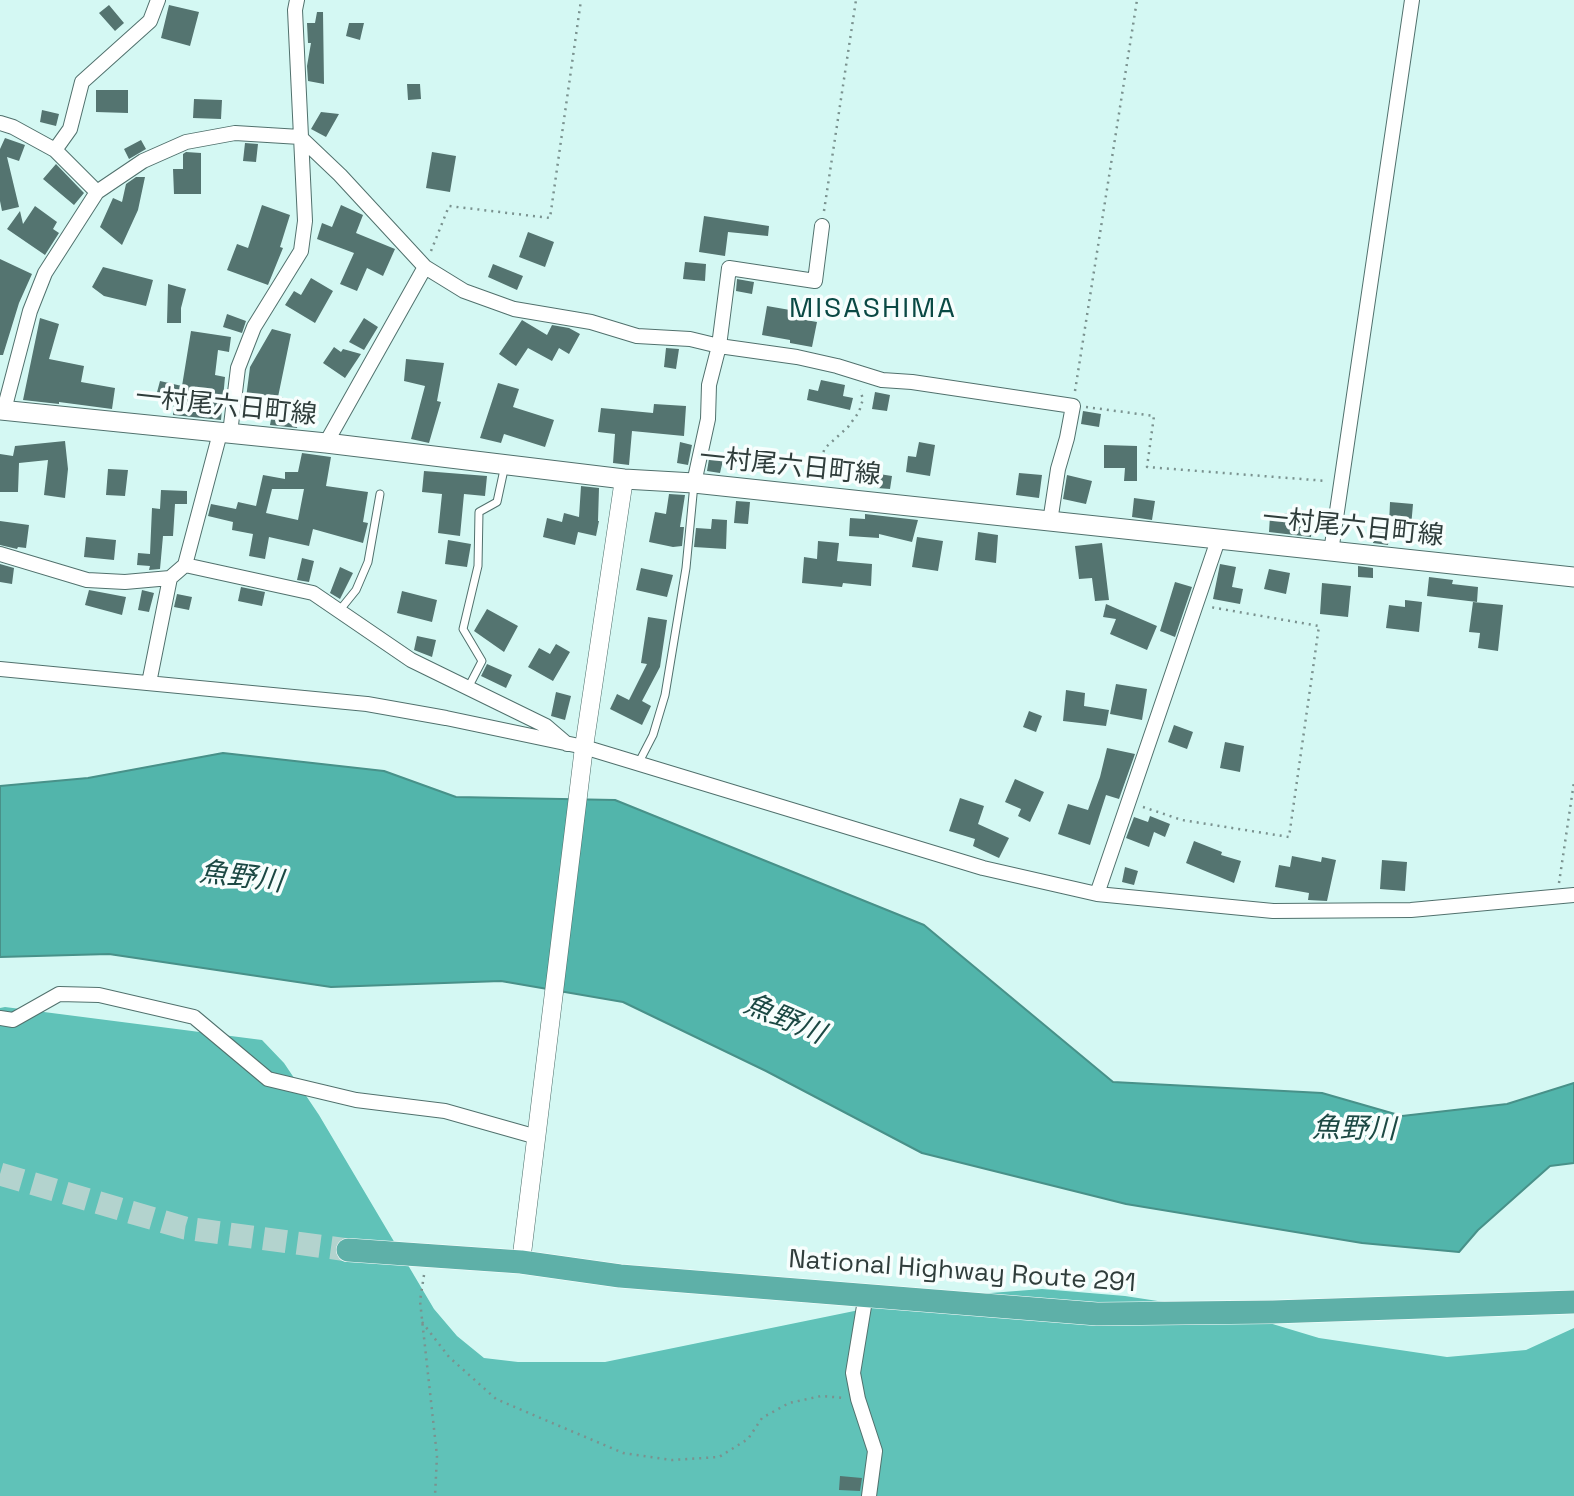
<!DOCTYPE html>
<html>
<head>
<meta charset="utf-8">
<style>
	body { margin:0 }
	canvas { display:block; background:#d4f8f3 }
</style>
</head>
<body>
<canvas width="1574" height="1496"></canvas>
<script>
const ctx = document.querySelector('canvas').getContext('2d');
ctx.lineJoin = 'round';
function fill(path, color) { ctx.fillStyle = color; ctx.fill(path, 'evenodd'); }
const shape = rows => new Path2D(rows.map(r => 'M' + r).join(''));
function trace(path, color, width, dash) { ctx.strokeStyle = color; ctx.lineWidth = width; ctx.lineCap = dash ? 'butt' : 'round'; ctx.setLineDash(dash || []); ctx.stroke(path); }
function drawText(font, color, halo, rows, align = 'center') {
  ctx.font = font + ' "Space Grotesk","Noto Sans JP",sans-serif'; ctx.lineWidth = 7; ctx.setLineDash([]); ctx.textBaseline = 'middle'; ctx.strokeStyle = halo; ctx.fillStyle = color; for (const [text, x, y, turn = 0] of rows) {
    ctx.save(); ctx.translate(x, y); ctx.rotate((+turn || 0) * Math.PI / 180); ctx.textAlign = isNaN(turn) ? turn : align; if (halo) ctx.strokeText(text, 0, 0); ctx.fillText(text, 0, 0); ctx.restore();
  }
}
const forest = shape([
	[5,1007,262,1040,284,1063,319,1115,434,1309,457,1336,484,1358,518,1362,605,1362,913,1299,1042,1289,1125,1296,1236,1313,1319,1338,1447,1357,1526,1350,1574,1328,1574,1496,0,1496,0,1008]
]);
const water = shape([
	[223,753,384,771,456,797,615,800,924,925,1113,1082,1322,1093,1402,1116,1507,1104,1574,1083,1574,1163,1550,1166,1478,1230,1459,1252,1362,1243,1126,1204,922,1153,766,1071,623,1002,501,981,331,987,109,954,0,957,0,786,88,778,223,753]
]);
const building = shape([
	[109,5,124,23,115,31,99,13],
	[169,5,199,12,190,46,161,38],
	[317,12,323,12,324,84,308,81,307,66,311,43,308,43,307,23,315,23],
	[349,23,364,23,360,40,346,36],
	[407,84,420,84,421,99,408,100],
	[96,90,128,90,128,113,96,112],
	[194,99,222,100,221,119,193,118],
	[42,110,59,114,56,126,40,122],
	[321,112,339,114,326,137,311,129],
	[5,138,25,145,19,161,7,157,19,207,2,211,0,201,0,149],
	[141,140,146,149,129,159,124,149],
	[245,143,258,144,256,162,243,161],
	[186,152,201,153,201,194,174,194,173,169,183,169,183,154],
	[432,152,456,156,450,192,426,188],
	[56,164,84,193,74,205,43,179],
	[136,177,145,177,138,210,122,245,100,227,113,198,122,202,126,184],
	[262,205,290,215,280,247,283,248,268,285,227,270,237,244,248,248],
	[341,205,363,215,356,233,395,249,383,276,367,268,357,291,340,284,354,253,317,239,322,223,332,227],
	[35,206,57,222,53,229,59,233,45,255,7,229,20,211,23,224],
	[704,216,769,226,768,236,728,232,725,256,699,252],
	[528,232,554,242,545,267,519,257],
	[0,259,32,274,19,303,3,355,0,355],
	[685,262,706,264,705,281,683,279],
	[493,264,523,276,517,290,488,277],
	[103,267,153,280,146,306,104,296,92,287],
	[311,278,333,291,315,323,285,305,294,291,301,295],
	[737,279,754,282,752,294,736,291],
	[168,284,186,289,181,308,181,323,167,323],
	[767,306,790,310,789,317,817,322,812,347,790,343,790,340,762,335],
	[227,314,246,321,242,333,223,327],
	[40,318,59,324,49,359,84,366,81,382,115,388,112,409,59,402,59,404,23,400],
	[364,318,378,327,364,350,349,342],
	[522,320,547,335,552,325,569,328,580,334,569,354,559,348,552,361,528,348,516,366,499,354],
	[272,329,291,334,278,397,301,401,297,428,270,425,274,402,246,398,250,367],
	[191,331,231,337,229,352,218,350,215,375,225,377,221,420,173,415,174,400,156,396,160,381,182,386],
	[334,347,341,352,343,349,361,354,345,378,323,363],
	[666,348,679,349,676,369,664,367],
	[406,359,444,363,437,401,441,402,429,443,411,439,425,386,404,381],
	[821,380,845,385,843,396,853,398,850,410,807,400,809,389,818,391],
	[498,383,519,389,513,407,554,420,545,447,504,434,501,443,480,438],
	[875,392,890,395,887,411,872,409],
	[654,404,686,406,684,436,632,431,629,465,613,463,615,434,598,432,601,408,653,413],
	[1083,411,1101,414,1099,427,1081,424],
	[65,441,68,469,65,498,44,495,48,460,19,463,18,492,0,492,0,454,13,456,15,446],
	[680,442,692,445,688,465,677,463],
	[919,442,935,445,930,476,906,472,908,456,916,457],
	[1104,445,1137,446,1137,481,1124,481,1125,468,1104,468],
	[302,453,331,457,326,486,368,492,363,522,368,523,363,543,313,529,309,546,269,537,265,559,249,556,253,534,232,530,233,522,208,516,211,504,236,509,238,502,256,506,263,475,285,479,285,472,298,472],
	[272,489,304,489,298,520,266,513],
	[710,453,724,456,720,473,707,471],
	[108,469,128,470,125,496,106,495],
	[424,471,487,476,485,496,464,494,460,536,438,533,442,494,422,492],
	[1019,473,1042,475,1039,498,1016,495],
	[879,474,892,476,890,489,877,488],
	[1067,475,1092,481,1086,504,1063,499],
	[581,486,599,488,598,521,599,521,596,536,578,532,575,545,543,537,547,518,562,522,564,513,579,517],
	[161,490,187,491,187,504,175,504,173,536,163,536,160,569,149,570,150,566,137,565,138,553,150,554,152,508,160,509],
	[669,494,685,495,680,527,684,527,682,546,673,547,649,542,655,512,666,514],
	[1134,498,1155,501,1152,520,1132,517],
	[736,501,750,502,748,524,734,523],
	[1390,502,1413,504,1411,527,1389,525],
	[1283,513,1313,516,1311,537,1269,532,1270,516,1283,518],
	[865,514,918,520,912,542,879,534,879,538,849,536,850,518,865,519],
	[712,519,727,520,726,549,694,547,696,528,711,529],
	[0,521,29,525,26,548,18,547,17,549,0,545],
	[1375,529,1390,531,1388,545,1373,543],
	[978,532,998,535,996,563,975,560],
	[86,537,116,540,114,560,84,557],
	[917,537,943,541,938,571,912,567],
	[448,540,471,544,467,567,445,564],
	[818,541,839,543,837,561,872,564,871,586,843,583,842,587,802,583,804,557,817,559],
	[1102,543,1109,600,1095,601,1092,578,1079,579,1075,546],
	[302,558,314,561,309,582,297,580],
	[0,564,14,568,12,584,0,582],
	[1220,564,1236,567,1232,587,1243,589,1240,604,1213,599],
	[1358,566,1373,568,1373,578,1358,577],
	[340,567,353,573,340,599,330,593],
	[641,568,673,575,667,597,636,590],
	[1269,569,1290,573,1286,594,1264,589],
	[1429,577,1453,580,1452,584,1478,587,1477,602,1427,596],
	[1175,582,1192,587,1175,637,1160,631],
	[1322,583,1351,586,1348,617,1320,614],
	[241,587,265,592,262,606,238,601],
	[89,590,126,597,122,615,85,605],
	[142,590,154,593,149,612,138,610],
	[402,591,437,600,432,622,397,613],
	[177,594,192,597,189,610,174,607],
	[1405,600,1422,602,1419,632,1386,628,1389,605,1405,607],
	[1473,602,1503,605,1498,651,1478,648,1480,633,1469,632],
	[1106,604,1157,626,1147,650,1110,634,1116,619,1103,617],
	[487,609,518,626,504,652,474,631],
	[648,617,667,620,660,667,642,701,651,706,642,725,610,709,617,694,629,700,647,664,641,663],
	[417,636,436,640,432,657,414,650],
	[556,644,570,652,553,681,528,667,539,648,550,654],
	[487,664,512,675,506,688,481,676],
	[1116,684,1147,689,1142,720,1110,714],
	[1066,690,1085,693,1084,706,1109,710,1106,726,1063,721],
	[556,692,571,696,565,720,551,716],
	[1029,711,1042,716,1036,732,1023,727],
	[1174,725,1193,732,1187,749,1168,742],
	[1225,742,1244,746,1240,772,1220,768],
	[1107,748,1135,754,1119,799,1106,795,1090,845,1058,834,1068,804,1088,810,1100,777],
	[1015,779,1044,792,1030,822,1018,816,1021,809,1005,802],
	[960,798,984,806,978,824,1009,838,999,858,973,846,975,839,949,831],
	[1150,816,1170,824,1165,837,1154,832,1149,847,1126,838,1134,817,1148,822],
	[1194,841,1222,852,1221,855,1241,861,1234,883,1186,863],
	[1292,856,1321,862,1322,857,1336,860,1327,901,1308,900,1309,893,1275,887,1279,865,1290,867],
	[1382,860,1407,862,1405,891,1380,889],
	[1125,867,1138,871,1134,885,1122,882],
	[840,1476,862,1478,860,1491,839,1490]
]);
const trunkTunnel = shape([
	[0,1174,185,1228,348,1250]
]);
const path = shape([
	[824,211,856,0],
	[431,251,449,206,550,218,581,0],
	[1075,391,1137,0],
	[1086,407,1154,416,1147,467,1327,481],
	[813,478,825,448,848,427,859,412,863,399,860,390],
	[1143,807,1182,820,1289,837,1319,626,1210,607],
	[1559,883,1574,782],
	[424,1275,420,1301,437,1456,435,1496],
	[422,1322,449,1357,496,1399,623,1453,672,1460,719,1457,748,1439,762,1418,789,1403,821,1396,845,1398]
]);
const service = shape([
	[339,611,356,590,368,562,380,494],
	[468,688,482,661,463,629,478,566,479,512,497,502,505,465],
	[638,764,653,735,665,695,686,568,694,484]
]);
const minor = shape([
	[0,123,13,127,55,150,97,192],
	[55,150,70,129,82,82,150,21,158,0],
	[4,410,30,311,45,273,97,192,143,161,186,142,235,133,300,137,340,175,425,267,464,291,514,309,591,322,637,336,690,339,719,346,797,357,837,366,882,380,912,382,1073,406,1067,438,1058,469,1050,522],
	[230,433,238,368,254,327,301,251,305,221,295,10,297,0],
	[326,443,425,267],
	[694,483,708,419,709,385,719,346,729,268,815,281,822,226],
	[1331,552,1412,0],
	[0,554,87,580,125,582,170,578],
	[185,565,313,593,411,660,546,726,567,744],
	[0,669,367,704,446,718,584,747,983,868,1097,894,1273,911,1411,910,1574,895],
	[149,683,170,578,185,565,220,433],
	[1097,894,1218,540],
	[0,1018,13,1020,59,994,99,995,194,1017,268,1079,356,1100,445,1111,537,1137],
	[866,1294,853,1373,858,1399,875,1451,869,1496]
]);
const tertiary = shape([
	[521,1262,584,747,624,479]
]);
const secondary = shape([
	[0,410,326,443,624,479,694,483,1574,577]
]);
const trunk = shape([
	[348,1250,521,1262,620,1276,1097,1314,1273,1312,1574,1302]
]);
const streetNames = [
	["一村尾六日町線",226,407,6],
	["一村尾六日町線",790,467,6],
	["一村尾六日町線",1353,528,6],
	["National Highway Route 291",962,1272,4]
];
const neighbourhoodNames = [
	["MISASHIMA",873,309]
];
const waterNames = [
	["魚野川",241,878,7],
	["魚野川",784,1020,23],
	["魚野川",1354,1130,1]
];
fill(forest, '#60c2b8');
fill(water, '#52b5ab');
trace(water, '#489189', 2);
fill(building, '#547470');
trace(trunkTunnel, '#b3d3ce', 23, [23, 11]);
trace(service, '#51716d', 9);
trace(minor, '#51716d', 16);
trace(tertiary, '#51716d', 19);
trace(secondary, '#51716d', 21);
trace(trunk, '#fff', 24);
trace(path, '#7a928f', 2.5, [2, 5]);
trace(service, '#fff', 7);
trace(minor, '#fff', 14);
trace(tertiary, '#fff', 18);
trace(secondary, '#fff', 19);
trace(trunk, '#5eb0a8', 23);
drawText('26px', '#2f3d3b', '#f7fefd', streetNames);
ctx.letterSpacing = '2px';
drawText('28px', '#0a4944', '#f7fefd', neighbourhoodNames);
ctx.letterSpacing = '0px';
drawText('italic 28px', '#1c4944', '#f7fefd', waterNames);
</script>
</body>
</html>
